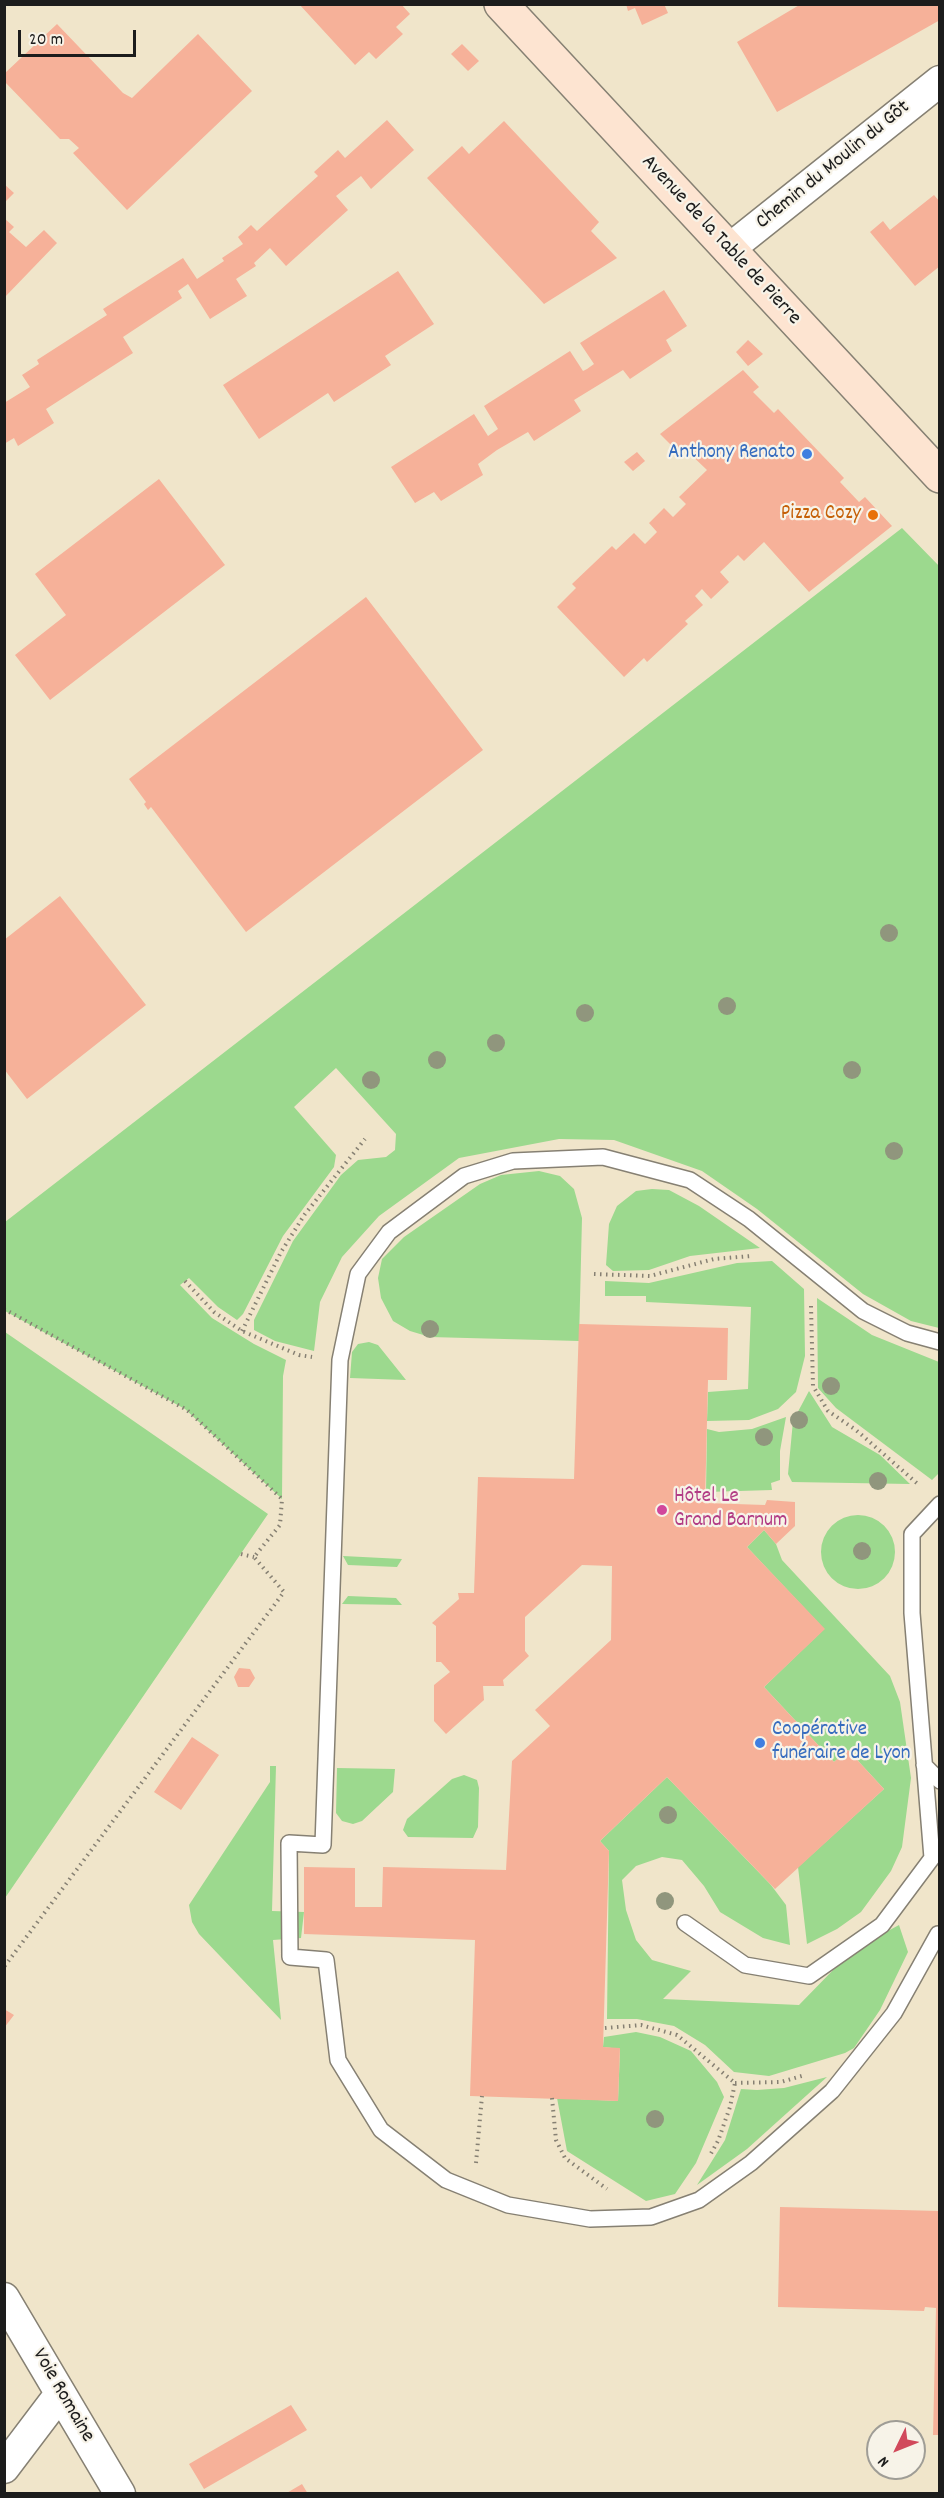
<!DOCTYPE html>
<html>
<head>
<meta charset="utf-8">
<style>
	body { margin:0 }
	#map { position:relative; width:944px; height:2498px; overflow:hidden; background:#f0e5ca; font-family:Dekko,sans-serif }
	canvas { display:block }
	.frame { position:absolute; inset:0; border:6px solid #1c1c1c; pointer-events:none }
	.north { position:absolute; left:866px; top:2420px; width:60px; height:60px; box-sizing:border-box; background:#f7f3e8; border:2px solid #9f9d96; border-radius:50%; rotate:227deg; font-size:16px; font-weight:700; line-height:24px; text-align:center; color:#1c1c1c }
	.north::after { content:''; display:block; margin:auto; width:21px; height:27px; background:#d1495b; clip-path:polygon(50% 0,100% 100%,50% 72%,0 100%) }
	.scale { position:absolute; left:18px; top:30px; width:118px; height:27px; box-sizing:border-box; border:3px solid #1c1c1c; border-top:0; padding-left:8px; font-size:18px; line-height:21px; white-space:nowrap; color:#1c1c1c; -webkit-text-stroke:4px #f7f3e8; paint-order:stroke }
</style>
</head>
<body>
<div id="map">
<canvas width="944" height="2498"></canvas>
<div class="frame"></div>
<div class="north">N</div>
<div class="scale">20 m</div>
</div>
<script>
const ctx = document.querySelector('canvas').getContext('2d');
ctx.lineJoin = 'round';
function fill(path, color) { ctx.fillStyle = color; ctx.fill(path, 'evenodd'); }
const shape = rows => new Path2D(rows.map(r => 'M' + r).join(''));
function trace(path, color, width, dash) { ctx.strokeStyle = color; ctx.lineWidth = width; ctx.lineCap = dash ? 'butt' : 'round'; ctx.setLineDash(dash || []); ctx.stroke(path); }
function drawText(font, color, halo, rows, align = 'center') {
  ctx.font = font + ' Dekko,sans-serif'; ctx.lineWidth = 4.5; ctx.setLineDash([]); ctx.textBaseline = 'middle'; ctx.strokeStyle = halo; ctx.fillStyle = color; for (const [text, x, y, turn = 0] of rows) {
    ctx.save(); ctx.translate(x, y); ctx.rotate((+turn || 0) * Math.PI / 180); ctx.textAlign = isNaN(turn) ? turn : align; if (halo) ctx.strokeText(text, 0, 0); ctx.fillText(text, 0, 0); ctx.restore();
  }
}
const green = shape([
	[902,528,940,567,939,1328,911,1321,863,1294,757,1209,702,1171,614,1140,559,1139,459,1158,379,1216,342,1257,320,1302,314,1351,275,1341,254,1330,254,1320,293,1241,341,1175,358,1160,386,1157,395,1150,396,1134,336,1068,294,1107,336,1155,334,1167,283,1236,243,1314,237,1320,218,1307,189,1278,180,1285,212,1318,254,1344,286,1360,283,1376,282,1499,185,1409,5,1311,5,1222],
	[539,1171,560,1176,574,1189,582,1218,579,1341,430,1337,410,1331,393,1321,381,1298,378,1278,382,1259,404,1237,480,1184,501,1175],
	[652,1189,669,1190,699,1206,760,1248,690,1256,649,1270,613,1271,606,1265,609,1224,617,1206,636,1191],
	[772,1261,804,1289,805,1356,796,1392,778,1409,749,1420,707,1421,708,1392,748,1389,751,1307,646,1302,646,1296,605,1296,605,1281,649,1283,737,1263],
	[817,1298,872,1335,939,1362,939,1473,932,1480,836,1408,818,1388],
	[5,1332,268,1514,5,1898],
	[369,1342,378,1345,406,1380,350,1378,352,1352,358,1344],
	[809,1391,832,1427,880,1455,910,1484,792,1482,788,1474,793,1421],
	[786,1417,780,1451,780,1480,771,1483,772,1490,706,1492,707,1429,719,1432,752,1429],
	'821 1552a37 37 0 1 1 74 0a37 37 0 1 1-74 0Z',
	[764,1530,776,1544,782,1560,890,1676,900,1702,911,1778,902,1847,891,1871,861,1912,837,1929,807,1944,798,1867,884,1789,848,1750,834,1762,764,1687,824,1629,747,1547],
	[343,1556,402,1559,397,1567,348,1565],
	[348,1596,396,1598,402,1605,342,1604],
	[270,1766,276,1766,272,1911,304,1912,301,1938,273,1940,281,2020,199,1934,192,1922,189,1905,270,1782],
	[337,1768,395,1769,393,1792,362,1821,353,1824,342,1821,336,1813],
	[464,1775,477,1780,479,1788,478,1827,473,1838,408,1837,403,1830,407,1819,452,1779],
	[667,1777,771,1885,786,1905,790,1945,763,1938,720,1912,704,1886,682,1860,662,1857,636,1866,622,1880,626,1910,636,1940,652,1960,691,1971,663,1999,799,2005,836,1967,873,1939,899,1925,908,1952,880,2010,854,2048,845,2053,769,2076,734,2072,705,2045,674,2026,637,2019,607,2019,609,1851,600,1841],
	[636,2032,660,2037,691,2051,717,2082,724,2097,696,2163,675,2194,646,2201,567,2151,557,2098,618,2101,620,2049,603,2047,604,2037],
	[827,2077,747,2149,697,2185,725,2140,741,2089,757,2090,784,2088]
]);
const building = shape([
	[299,4,401,4,410,14,396,27,403,34,376,59,369,52,355,65],
	[626,4,664,4,668,13,642,25,635,8,628,11],
	[801,4,940,4,940,20,777,112,737,42],
	[57,24,123,93,132,98,198,34,252,91,127,210,73,153,79,148,69,139,60,139,4,81,4,74],
	[462,44,479,61,468,71,451,54],
	[387,120,414,150,371,189,361,176,336,196,348,210,286,266,270,248,254,263,256,266,236,279,247,296,210,319,188,284,178,291,182,298,123,337,133,353,46,409,54,423,18,446,14,438,4,444,4,403,30,387,22,375,39,364,37,360,107,315,103,309,183,258,197,279,224,261,222,258,243,244,238,237,251,225,257,231,318,176,314,172,338,150,345,158],
	[504,121,599,222,591,231,617,258,544,304,427,178,462,146,469,154],
	[4,184,14,193,4,203],
	[934,195,940,202,940,266,915,286,870,232,883,221,890,230],
	[4,218,14,227,9,232,26,247,44,230,57,243,4,298],
	[398,271,434,324,385,356,391,365,334,402,328,393,259,439,223,385],
	[664,290,687,326,666,340,672,351,630,379,623,370,574,400,581,411,534,441,528,432,497,450,478,464,483,475,441,501,434,492,415,503,391,467,474,414,488,436,498,429,484,406,570,351,583,371,587,369,594,364,580,343],
	[748,340,763,354,748,366,736,352],
	[743,370,759,387,753,392,774,413,778,409,844,478,840,482,859,502,865,497,892,526,809,592,764,542,744,561,738,555,720,572,729,582,711,599,702,589,695,596,703,605,685,621,688,624,647,662,644,658,624,677,557,607,576,588,572,584,612,546,616,550,634,533,645,544,657,532,649,523,664,508,673,517,686,504,679,497,707,470,685,449,681,455,660,434],
	[637,452,645,461,633,471,624,462],
	[159,479,225,565,50,700,15,655,66,615,35,574],
	[366,597,483,750,246,932,151,807,148,810,144,804,146,802,129,779],
	[60,896,146,1005,27,1099,4,1069,4,940],
	[579,1324,728,1328,727,1380,708,1380,705,1503,765,1505,767,1500,795,1502,795,1526,776,1544,764,1530,747,1547,825,1629,764,1687,834,1762,848,1750,884,1789,775,1889,667,1777,600,1841,609,1851,603,2047,620,2048,618,2101,470,2096,475,1940,304,1934,304,1867,355,1868,355,1907,382,1907,383,1867,506,1870,512,1761,550,1726,535,1710,611,1640,612,1566,582,1565,525,1617,525,1651,529,1656,503,1680,504,1686,483,1686,484,1700,446,1734,434,1721,434,1685,450,1672,441,1662,436,1662,436,1626,432,1623,459,1599,458,1593,474,1593,478,1477,574,1479],
	[239,1668,250,1669,255,1678,249,1687,238,1687,234,1677],
	[192,1737,219,1755,181,1810,154,1792],
	[4,2009,14,2015,4,2028],
	[780,2207,940,2211,940,2435,933,2435,936,2308,925,2307,924,2311,778,2307],
	[291,2405,307,2430,204,2489,189,2464],
	[302,2484,308,2494,285,2494]
]);
const path = shape([
	[594,1274,650,1276,714,1259,751,1256],
	[185,1281,214,1312,242,1331,299,1355,312,1357],
	[811,1306,813,1386,828,1411,856,1430,919,1485],
	[4,1309,187,1410,282,1499,280,1525,254,1557,284,1592,4,1967],
	[242,1331,281,1252,305,1214,365,1139],
	[241,1554,254,1557],
	[605,2028,641,2025,677,2035,735,2083,730,2107,718,2141,709,2157],
	[735,2083,781,2082,805,2075],
	[552,2098,556,2140,565,2158,607,2189],
	[476,2163,482,2096]
]);
const service = shape([
	[924,1765,940,1781],
	[685,1923,745,1965,809,1976,882,1925,932,1858,912,1613,912,1534,940,1504],
	[938,1934,894,2013,832,2091,751,2163,699,2200,651,2217,590,2219,508,2205,446,2180,381,2130,338,2060,326,1960,290,1957,289,1843,323,1845,340,1360,358,1274,389,1232,464,1176,513,1161,603,1157,690,1180,749,1219,863,1311,907,1333,940,1342]
]);
const minor = shape([
	[728,250,940,81],
	[4,2298,120,2494],
	[4,2468,60,2394]
]);
const secondary = shape([
	[501,4,940,476]
]);
const trees = [
	[889,933],
	[727,1006],
	[585,1013],
	[496,1043],
	[437,1060],
	[852,1070],
	[371,1080],
	[894,1151],
	[430,1329],
	[831,1386],
	[799,1420],
	[764,1437],
	[878,1481],
	[862,1551],
	[668,1815],
	[665,1901],
	[655,2119]
];
const markers = [
	[807,454,6,"#3f7fe0"],
	[873,515,6,"#e8710a"],
	[662,1510,6,"#d1479c"],
	[760,1743,6,"#3f7fe0"]
];
const streetNames = [
	["Chemin du Moulin du Gôt",834,166,-39],
	["Avenue de la Table de Pierre",720,241,47],
	["Voie Romaine",62,2396,60]
];
const shopNames = [
	["Anthony Renato",795,454],
	["Coopérative",772,1731,"left"],
	["funéraire de Lyon",772,1755,"left"]
];
const foodNames = [
	["Pizza Cozy",861,515]
];
const hotelNames = [
	["Hôtel Le",674,1498],
	["Grand Barnum",674,1522]
];
fill(green, '#9cd98e');
fill(building, '#f6b199');
trace(service, '#868073', 18);
trace(minor, '#868073', 33);
trace(secondary, '#868073', 36);
trace(path, '#868073', 4, [1.5, 4.5]);
trace(service, '#fff', 15);
trace(minor, '#fff', 30);
trace(secondary, '#fde4d1', 33);
ctx.fillStyle = '#90967d';
for (const [x, y] of trees) { ctx.beginPath(); ctx.arc(x, y, 9, 0, 2 * Math.PI); ctx.fill(); }
for (const [x, y, r, color] of markers) { const dot = new Path2D(); dot.arc(x, y, r, 0, 2 * Math.PI); ctx.fillStyle = color; ctx.fill(dot); trace(dot, '#f7f3e8', 2); }
drawText('21px', '#1c1c1c', '#f7f3e8', streetNames);
drawText('21px', '#366cbe', '#f7f3e8', shopNames, 'right');
drawText('21px', '#c56008', '#f7f3e8', foodNames, 'right');
drawText('21px', '#b23c85', '#f7f3e8', hotelNames, 'left');
</script>
</body>
</html>
